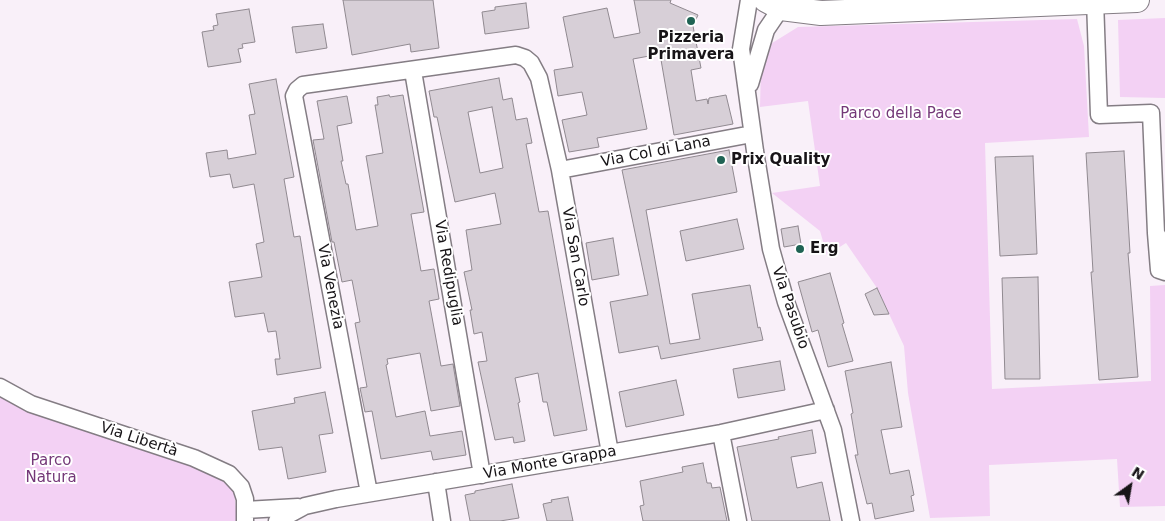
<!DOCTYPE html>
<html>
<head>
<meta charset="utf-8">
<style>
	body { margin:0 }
	#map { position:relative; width:1165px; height:521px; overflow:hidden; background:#f9f0f9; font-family:"DejaVu Sans",sans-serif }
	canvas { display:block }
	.north { position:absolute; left:1105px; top:461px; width:50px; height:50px; -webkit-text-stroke:4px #fff; paint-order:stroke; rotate:32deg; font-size:14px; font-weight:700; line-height:20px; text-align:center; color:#171417 }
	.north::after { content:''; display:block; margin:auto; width:18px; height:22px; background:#171417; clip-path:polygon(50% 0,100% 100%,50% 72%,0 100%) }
</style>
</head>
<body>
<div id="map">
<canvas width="1165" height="521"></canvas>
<div class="north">N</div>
</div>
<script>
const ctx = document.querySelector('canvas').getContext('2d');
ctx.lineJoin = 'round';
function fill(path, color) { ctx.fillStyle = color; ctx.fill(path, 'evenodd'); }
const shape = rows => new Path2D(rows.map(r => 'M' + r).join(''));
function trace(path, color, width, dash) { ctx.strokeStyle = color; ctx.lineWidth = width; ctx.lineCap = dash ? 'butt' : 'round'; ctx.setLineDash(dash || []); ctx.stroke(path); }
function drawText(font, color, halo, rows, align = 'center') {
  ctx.font = font + ' "DejaVu Sans",sans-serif'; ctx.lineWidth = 4; ctx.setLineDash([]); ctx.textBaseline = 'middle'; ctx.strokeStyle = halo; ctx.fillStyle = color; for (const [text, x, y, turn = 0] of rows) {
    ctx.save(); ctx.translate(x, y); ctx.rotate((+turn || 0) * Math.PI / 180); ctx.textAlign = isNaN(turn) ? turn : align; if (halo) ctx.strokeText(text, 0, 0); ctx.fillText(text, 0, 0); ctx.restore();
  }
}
const green = shape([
	[1165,18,1165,98,1120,97,1118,20],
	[1077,19,1084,46,1089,137,985,143,992,389,1151,381,1150,286,1165,285,1165,506,1120,507,1117,459,989,465,990,516,930,518,908,393,904,346,877,288,846,243,827,255,820,231,772,193,820,186,808,101,760,107,761,66,769,45,798,27],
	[0,394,219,474,234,490,237,521,0,521]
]);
const building = shape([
	[343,0,433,0,439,48,411,52,410,44,352,55,343,0],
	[634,0,671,0,670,3,698,15,693,26,701,68,691,70,696,101,707,99,708,104,709,98,726,95,733,124,674,135,660,54,633,59,647,129,597,138,599,147,569,152,562,120,587,115,582,92,558,96,554,70,573,67,563,17,607,8,614,38,640,33,634,0],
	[526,3,529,28,485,34,482,12,495,10,495,7,526,3],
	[249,9,255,42,242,44,243,48,238,49,241,62,208,67,202,32,214,30,213,26,218,25,216,14,249,9],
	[323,24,327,48,296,53,292,27,323,24],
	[499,78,503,100,512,98,516,120,527,118,532,143,526,144,539,212,548,211,587,430,554,436,547,402,543,402,538,373,515,378,520,402,518,403,525,441,514,443,513,437,495,440,478,362,487,361,482,332,474,334,470,310,472,310,464,272,472,270,466,230,501,224,495,193,455,202,437,117,434,117,429,91,499,78],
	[492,107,503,168,480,173,468,112,492,107],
	[276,79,294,177,284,179,294,237,300,236,321,368,277,375,275,359,280,359,276,331,268,332,264,313,235,317,229,282,262,277,256,244,264,242,254,184,233,188,230,174,210,177,206,153,227,150,228,159,256,154,249,115,255,114,249,84,276,79],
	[389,95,390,97,403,95,424,212,411,214,421,271,434,269,439,299,429,301,441,366,453,364,460,406,431,411,420,353,387,359,388,364,386,365,396,417,425,411,430,436,462,431,466,455,433,460,431,451,381,459,372,411,365,412,360,388,367,387,355,323,360,322,352,280,342,282,334,242,332,242,313,140,324,139,317,101,347,96,352,123,337,126,343,161,341,161,346,184,348,184,356,230,378,226,366,156,383,153,375,105,378,105,377,97,389,95],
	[729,150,737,192,646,210,670,344,700,339,692,294,750,285,758,328,760,327,763,340,661,359,658,346,619,353,610,302,648,295,622,170,729,150],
	[1124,151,1130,253,1128,253,1138,377,1099,380,1091,272,1093,272,1086,153,1124,151],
	[1033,156,1037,254,1000,256,995,157,1033,156],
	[737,219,744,249,686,261,680,231,737,219],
	[798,226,801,244,784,247,781,229,798,226],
	[613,238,619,275,592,280,586,243,613,238],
	[830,273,844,323,842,324,853,361,828,367,818,330,812,332,798,282,830,273],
	[1038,277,1040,379,1005,379,1002,278,1038,277],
	[877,288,889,314,874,315,865,294,877,288],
	[780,361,785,390,738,398,733,369,780,361],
	[891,362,902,427,881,430,890,474,909,470,914,495,911,496,914,511,875,519,872,503,867,504,855,455,858,455,851,414,853,413,845,371,891,362],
	[676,380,684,415,626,427,619,392,676,380],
	[325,392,333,433,319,435,326,472,288,479,282,447,259,450,252,411,295,403,294,398,325,392],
	[812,430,816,453,791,457,797,488,822,482,830,521,752,521,737,447,779,439,778,437,812,430],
	[703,463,707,483,711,483,712,488,720,487,727,521,643,521,640,506,644,505,640,481,683,472,682,467,703,463],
	[512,484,519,518,500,521,470,521,465,495,475,493,475,491,512,484],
	[568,497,573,521,547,521,543,504,552,502,551,500,568,497]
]);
const street = shape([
	[749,0,741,49,755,151,771,249,786,302,833,430,851,521],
	[1095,0,1099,115,1151,113,1156,233],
	[413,71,482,475],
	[750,84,766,30,781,8],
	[560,170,752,134],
	[1165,248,1156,233,1159,270,1165,272],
	[0,387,31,404,194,458,229,474,241,487,245,499,245,521],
	[721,433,738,521],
	[436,482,442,521],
	[369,493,294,96,297,90,303,85,516,55,525,58,531,63,539,78,560,170,610,453],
	[245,510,298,507],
	[277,521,305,506,336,499,610,453,721,433,826,410]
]);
const secondary = shape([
	[766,0,781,8,821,13,1137,0]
]);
const markers = [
	[691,21,5,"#1f6354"],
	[721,160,5,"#1f6354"],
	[800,249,5,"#1f6354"]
];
const poiNames = [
	["Pizzeria",691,38,"center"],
	["Primavera",691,55,"center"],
	["Prix Quality",731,160],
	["Erg",810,249]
];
const parkNames = [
	["Parco della Pace",901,114],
	["Parco",51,461],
	["Natura",51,478]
];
const streetNames = [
	["Via Col di Lana",656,152,-11],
	["Via San Carlo",575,257,80],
	["Via Redipuglia",448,273,80],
	["Via Venezia",330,287,79],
	["Via Pasubio",790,308,71],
	["Via Libertà",139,440,18],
	["Via Monte Grappa",550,463,-10]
];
fill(green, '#f3d1f4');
fill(building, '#d7cfd7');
trace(building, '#908990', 1);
trace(street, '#847d84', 19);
trace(secondary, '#847d84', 26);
trace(street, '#fff', 16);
trace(secondary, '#fff', 24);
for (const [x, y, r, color] of markers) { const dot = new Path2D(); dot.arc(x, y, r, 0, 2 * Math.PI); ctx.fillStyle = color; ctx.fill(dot); trace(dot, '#fff', 2); }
drawText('bold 15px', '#171417', '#fff', poiNames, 'left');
drawText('15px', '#743878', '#fff', parkNames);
drawText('15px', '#171417', '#fff', streetNames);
</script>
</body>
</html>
